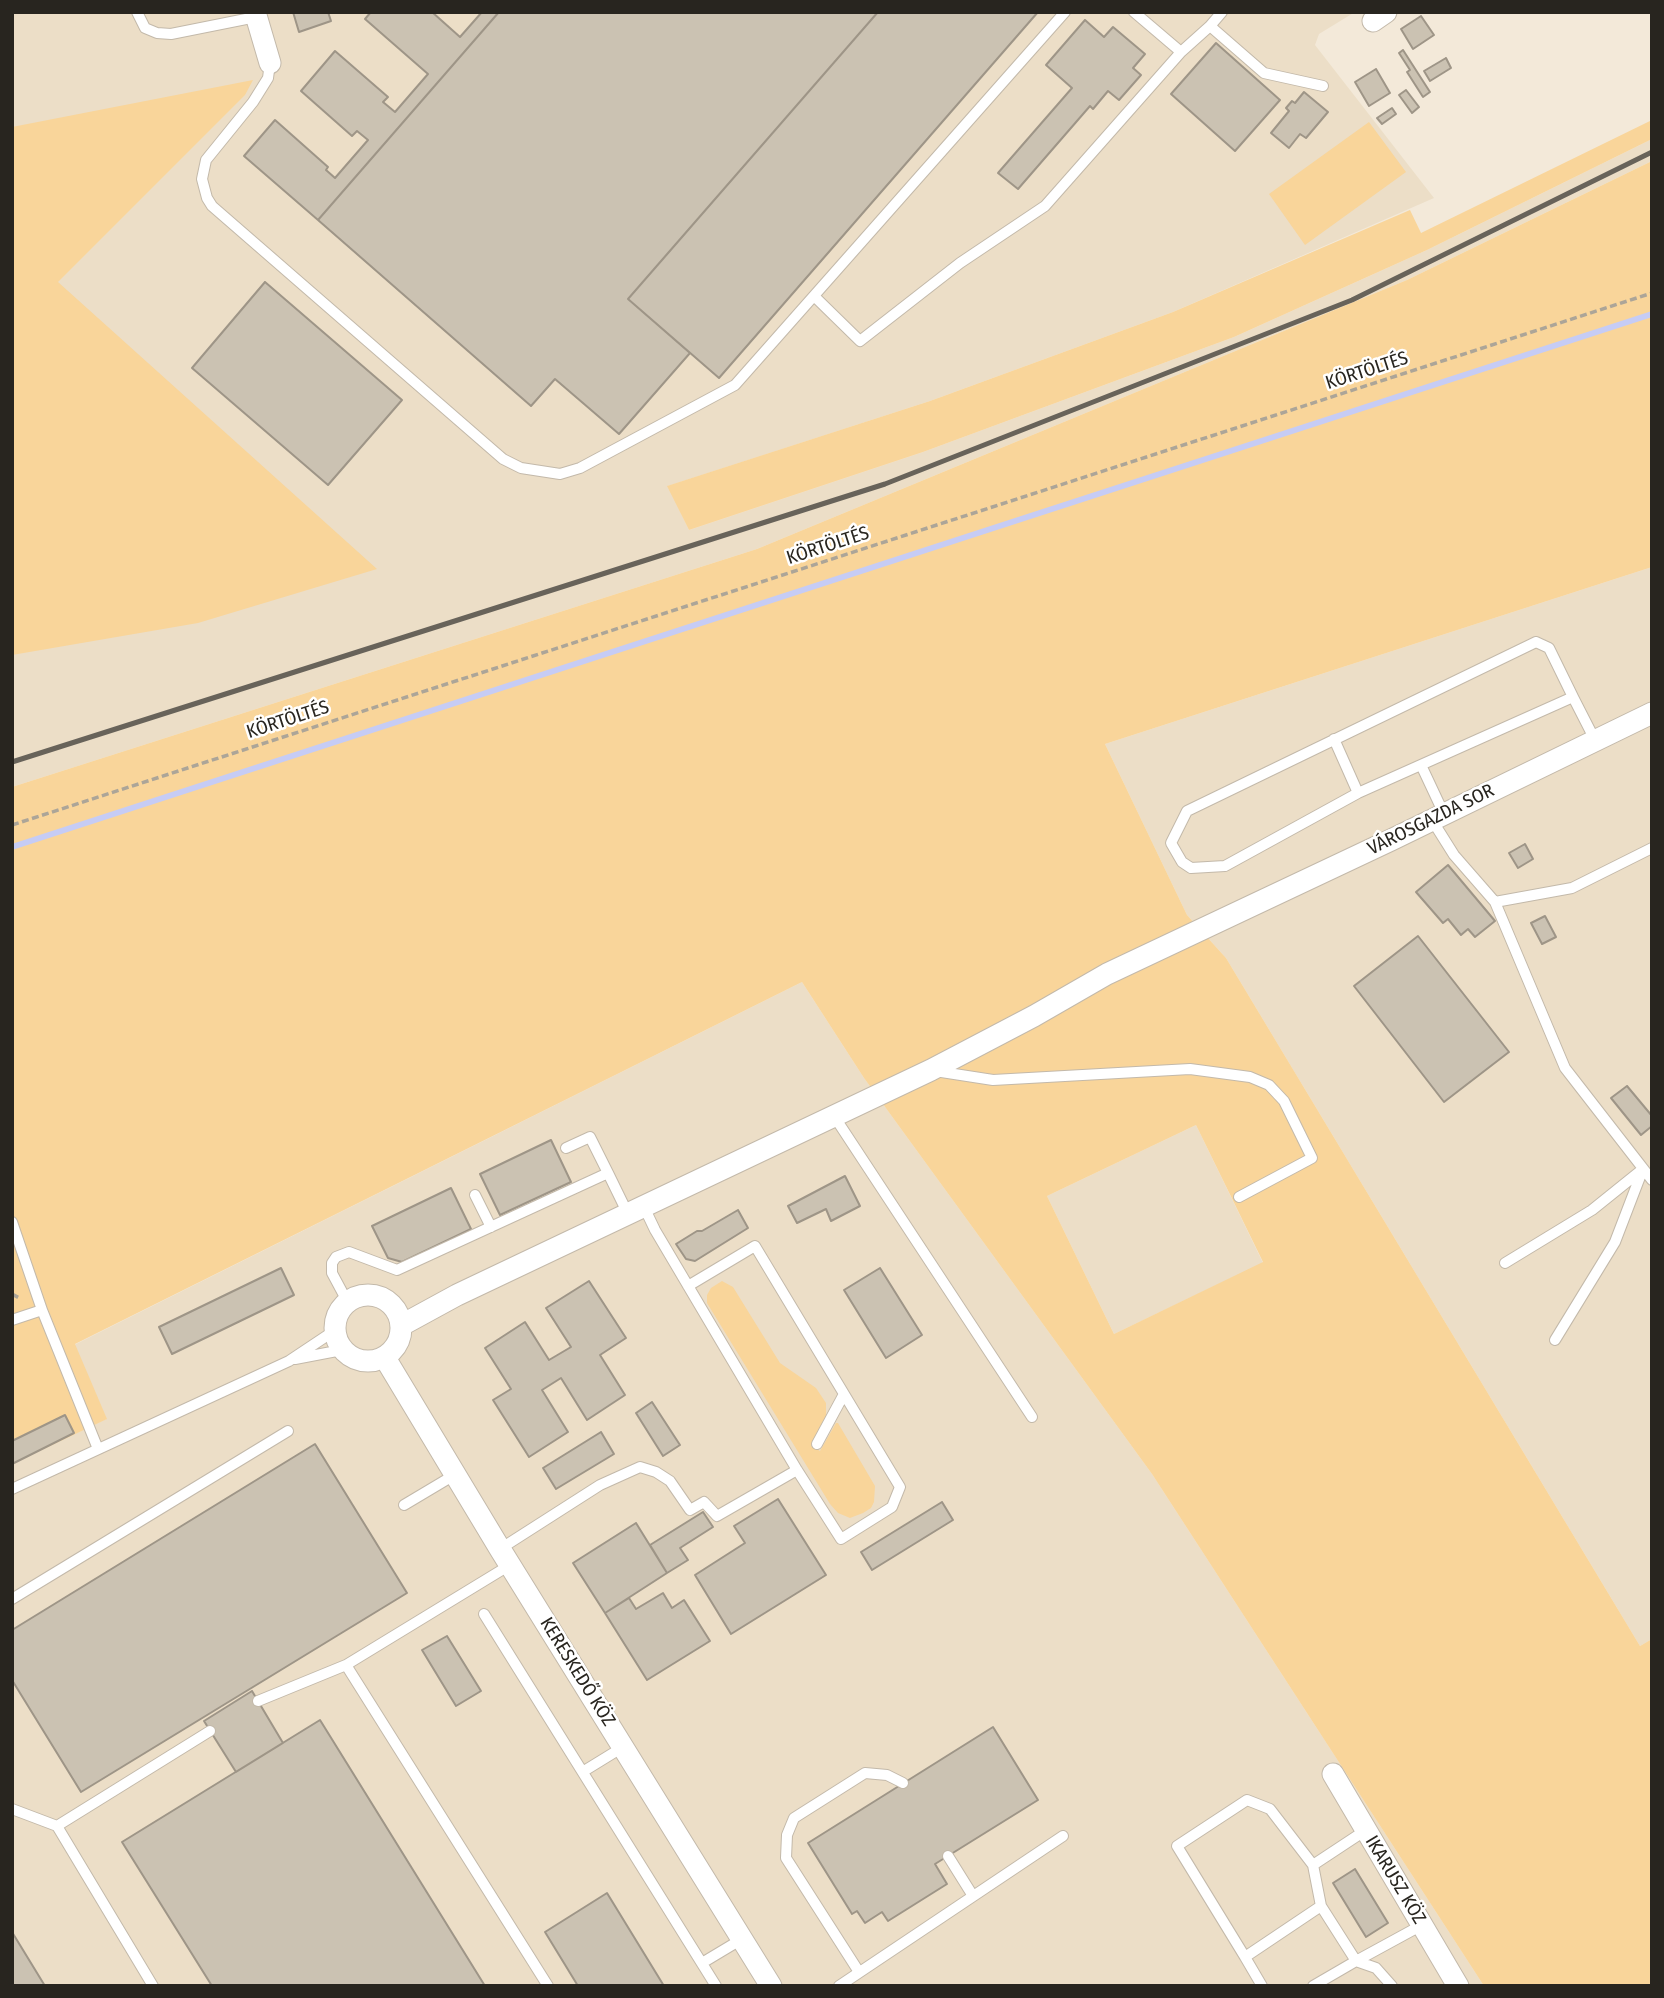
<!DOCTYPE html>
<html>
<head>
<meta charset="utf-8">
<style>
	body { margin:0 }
	#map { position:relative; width:1664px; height:1998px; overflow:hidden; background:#f3e9d9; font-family:"Fira Sans Condensed",sans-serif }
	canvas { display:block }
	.frame { position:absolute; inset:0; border:14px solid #28251f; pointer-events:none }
</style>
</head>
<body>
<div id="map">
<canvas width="1664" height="1998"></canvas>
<div class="frame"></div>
</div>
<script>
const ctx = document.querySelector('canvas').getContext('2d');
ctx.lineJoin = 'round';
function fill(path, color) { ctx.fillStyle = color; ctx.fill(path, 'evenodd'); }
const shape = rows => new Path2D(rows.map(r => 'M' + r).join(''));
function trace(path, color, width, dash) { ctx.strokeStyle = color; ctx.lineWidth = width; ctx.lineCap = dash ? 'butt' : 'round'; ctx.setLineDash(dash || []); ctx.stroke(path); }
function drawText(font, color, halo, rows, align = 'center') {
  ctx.font = font + ' "Fira Sans Condensed",sans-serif'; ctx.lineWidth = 5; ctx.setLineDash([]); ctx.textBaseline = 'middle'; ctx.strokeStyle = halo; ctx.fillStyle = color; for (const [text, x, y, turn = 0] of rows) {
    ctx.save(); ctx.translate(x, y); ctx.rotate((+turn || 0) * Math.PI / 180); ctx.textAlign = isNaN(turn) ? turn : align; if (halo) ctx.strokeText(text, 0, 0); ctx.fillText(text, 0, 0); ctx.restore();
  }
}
const built = shape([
	[12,12,1355,12,1319,34,1315,45,1434,198,1173,312,930,401,668,486,689,530,923,452,1234,337,1427,250,1652,139,1652,161,1407,280,757,549,12,787],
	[1652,567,1652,1639,1640,1646,1226,958,1187,915,1105,744],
	[802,982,864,1078,1152,1474,1484,1986,12,1986,12,1464,106,1419,74,1345],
	[1196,1125,1263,1263,1114,1334,1047,1196]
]);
const green = shape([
	[253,80,245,95,58,282,377,569,198,623,12,655,12,127],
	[1652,120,1652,139,1427,250,1234,337,923,452,689,530,667,486,930,401,1173,312,1410,210,1421,233],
	[1369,122,1406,172,1305,245,1269,194],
	[1652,161,1652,567,1105,744,1187,915,1226,958,1640,1646,1652,1639,1652,1986,1484,1986,1152,1474,864,1078,802,982,75,1344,107,1419,12,1464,12,787,757,549,1407,280],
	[1196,1125,1263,1262,1114,1334,1047,1196],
	[722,1281,733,1287,780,1363,816,1388,826,1403,826,1417,811,1446,820,1451,836,1423,838,1423,875,1486,874,1502,871,1508,863,1513,850,1518,838,1513,830,1504,707,1303,707,1295,711,1288]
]);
const stream = shape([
	[12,847,1652,314]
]);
const building = shape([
	[293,12,328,12,331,21,299,32,293,12],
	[371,12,432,12,460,37,482,12,499,12,318,220,244,156,275,120,328,167,326,170,335,178,368,140,357,131,352,136,301,91,335,51,388,97,383,102,395,112,428,74,365,19,371,12],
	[499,12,878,12,628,299,690,353,619,434,555,379,531,406,318,220,499,12],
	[878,12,1038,12,719,378,628,299,878,12],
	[1421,16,1434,35,1413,49,1401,29,1421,16],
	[1085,20,1104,37,1113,27,1145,54,1133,68,1141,75,1119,100,1108,91,1093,109,1090,106,1018,189,998,173,1072,88,1046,65,1085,20],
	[1216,43,1280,100,1235,151,1171,94,1216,43],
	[1403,50,1430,92,1423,97,1407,72,1410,70,1399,53,1403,50],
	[1446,58,1451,68,1430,81,1424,71,1446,58],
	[1376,69,1390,93,1369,106,1355,82,1376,69],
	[1406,90,1419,107,1412,113,1399,95,1406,90],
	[1304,92,1328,112,1306,138,1300,134,1289,148,1271,133,1289,111,1286,108,1292,101,1295,103,1304,92],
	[1392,108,1396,114,1382,124,1377,118,1392,108],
	[265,282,402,400,328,485,192,368,265,282],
	[1525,844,1533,859,1518,868,1509,853,1525,844],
	[1448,865,1495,921,1475,937,1468,929,1461,935,1448,919,1443,923,1416,892,1448,865],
	[1545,916,1556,937,1542,944,1531,923,1545,916],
	[1418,936,1509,1052,1444,1102,1354,986,1418,936],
	[1627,1086,1652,1116,1652,1126,1641,1135,1611,1098,1627,1086],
	[551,1140,571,1182,500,1215,480,1174,551,1140],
	[845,1176,860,1206,831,1221,826,1209,797,1223,788,1206,845,1176],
	[451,1188,471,1229,402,1262,388,1258,372,1226,451,1188],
	[738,1210,748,1228,695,1261,686,1259,676,1244,697,1231,702,1231,738,1210],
	[281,1268,294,1295,172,1354,159,1327,281,1268],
	[880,1268,922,1335,886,1358,844,1290,880,1268],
	[589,1281,626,1338,600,1355,625,1395,587,1420,561,1378,542,1390,568,1432,529,1457,493,1400,511,1389,485,1348,525,1322,549,1360,571,1347,546,1308,589,1281],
	[652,1402,680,1445,663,1456,636,1413,652,1402],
	[65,1415,74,1433,12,1464,12,1441,65,1415],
	[601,1432,614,1454,556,1489,543,1468,601,1432],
	[315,1444,407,1593,81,1792,12,1680,12,1630,315,1444],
	[778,1499,826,1575,731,1634,695,1575,745,1543,734,1526,778,1499],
	[942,1502,953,1520,872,1570,861,1552,942,1502],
	[703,1512,713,1527,680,1548,688,1560,667,1573,650,1545,703,1512],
	[636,1523,667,1573,605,1613,573,1563,636,1523],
	[663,1593,672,1608,684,1600,710,1641,647,1680,605,1613,629,1598,636,1609,663,1593],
	[447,1636,481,1691,456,1706,422,1650,447,1636],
	[252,1691,283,1743,236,1772,204,1721,252,1691],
	[320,1720,485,1986,212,1986,122,1842,320,1720],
	[993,1727,1038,1800,935,1864,947,1884,888,1921,882,1912,865,1923,857,1911,852,1914,808,1843,993,1727],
	[1355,1869,1388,1923,1366,1937,1333,1883,1355,1869],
	[607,1893,664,1986,578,1986,545,1932,607,1893],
	[12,1932,45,1986,12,1986,12,1932]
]);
const path = shape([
	[12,825,1652,293],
	[12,1294,21,1299]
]);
const lane = shape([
	[137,12,145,28,157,33,171,34,256,17],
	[1210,26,1222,12],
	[1181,52,1210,26,1264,73,1323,86],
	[270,63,268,78,253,102,206,160,202,179,207,198,212,206,503,459,521,468,560,474,580,468,735,385,1065,12],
	[814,296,860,341,960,263,1045,206,1181,52,1134,12],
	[1536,642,1549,648,1573,697,1358,793,1225,866,1191,868,1182,862,1171,843,1187,811,1536,642],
	[1573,697,1595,740],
	[1334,739,1358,793],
	[1421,765,1444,814],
	[1432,820,1454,855,1495,902,1565,1068,1652,1180],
	[1495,902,1572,888,1652,848],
	[935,1071,993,1080,1190,1069,1250,1077,1269,1085,1284,1101,1312,1158,1239,1197],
	[834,1116,1032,1417],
	[566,1148,590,1137,608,1173],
	[475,1195,491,1227],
	[644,1207,655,1230,797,1470,841,1539,892,1507,900,1487,755,1246,688,1286],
	[12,1222,42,1310],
	[1505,1263,1592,1210,1643,1169,1615,1242,1555,1340],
	[347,1301,332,1273,332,1263,336,1257,349,1252,397,1270,608,1173,628,1214],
	[12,1320,42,1310,98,1449],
	[295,1359,342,1350],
	[817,1444,844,1394],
	[12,1489,289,1361,334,1331],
	[404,1505,456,1474],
	[500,1549,600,1485,640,1467,656,1472,670,1481,690,1510,704,1502,717,1516,797,1470],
	[12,1599,288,1431],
	[484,1614,716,1986],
	[346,1665,510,1565],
	[258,1701,346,1665,548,1986],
	[584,1771,623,1747],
	[12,1809,57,1826,153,1986],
	[57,1826,210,1731],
	[948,1856,973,1896],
	[1321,1906,1356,1961,1422,1925],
	[1245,1957,1177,1846,1247,1800,1270,1809,1313,1865],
	[702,1963,742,1939],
	[859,1972,786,1858,787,1835,794,1818,865,1773,887,1775,903,1783],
	[839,1986,1063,1836],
	[1262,1986,1245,1957,1321,1906,1313,1865,1366,1830],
	[1313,1986,1356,1961,1376,1968,1392,1986]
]);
const street = shape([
	[255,12,270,63],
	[1373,21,1386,12],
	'335 1328a33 33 0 1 1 66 0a33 33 0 1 1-66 0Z',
	[402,1325,457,1295,931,1070,1034,1016,1107,974,1391,840,1652,713],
	[385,1358,500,1549,771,1986],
	[1333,1774,1458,1986]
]);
const rail = shape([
	[12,762,885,484,1352,300,1652,152]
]);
const streetNames = [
	["KÖRTÖLTÉS",1367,371,-18],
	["KÖRTÖLTÉS",828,546,-18],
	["KÖRTÖLTÉS",288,720,-18],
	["VÁROSGAZDA SOR",1431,820,-26],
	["KERESKEDŐ KÖZ",577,1672,58],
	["IKARUSZ KÖZ",1395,1880,59]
];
fill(built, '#ecdec7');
fill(green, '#f9d59a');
trace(stream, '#c6ccf5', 6);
fill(building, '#cbc2b2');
trace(building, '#9e9587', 2);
trace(lane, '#c3b9aa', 12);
trace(street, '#c3b9aa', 23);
trace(path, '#aca598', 3.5, [7, 3.5]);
trace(lane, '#fff', 10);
trace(street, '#fff', 21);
trace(rail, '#68635a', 5);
drawText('19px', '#28251f', '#fff', streetNames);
</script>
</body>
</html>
